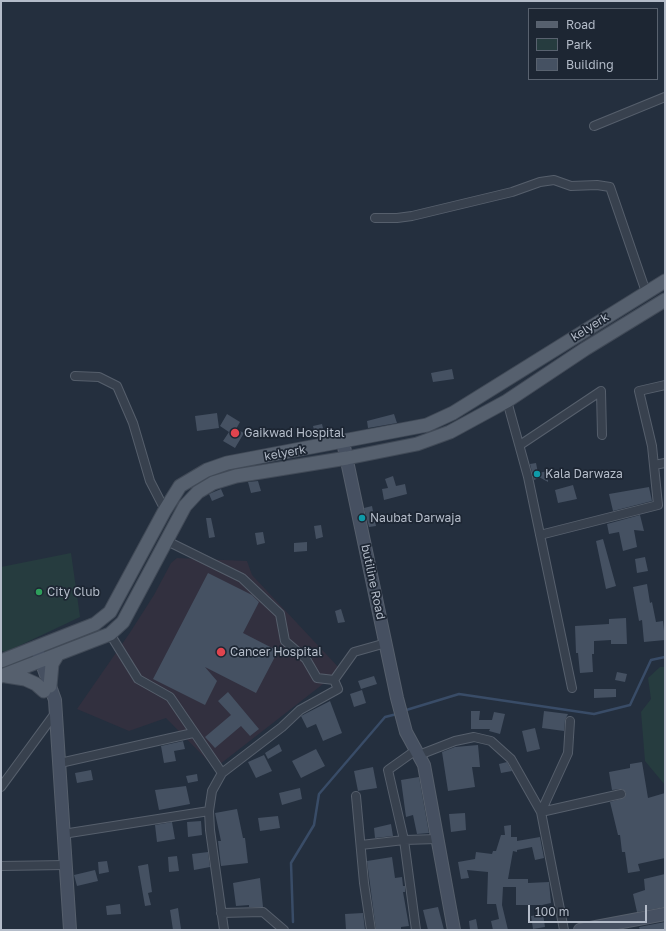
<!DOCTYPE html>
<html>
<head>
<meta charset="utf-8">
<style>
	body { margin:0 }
	#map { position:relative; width:666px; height:931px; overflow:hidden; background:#242f3e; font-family:"Golos Text",sans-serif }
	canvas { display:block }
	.frame { position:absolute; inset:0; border:2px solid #b4bcc9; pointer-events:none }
	.legend { position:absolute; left:528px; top:8px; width:130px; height:72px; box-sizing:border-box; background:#1d2633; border:1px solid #59626f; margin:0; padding:5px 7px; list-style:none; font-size:12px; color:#b4bcc9 }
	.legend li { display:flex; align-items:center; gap:8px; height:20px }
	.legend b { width:20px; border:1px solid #59626f }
	.scale { position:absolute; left:528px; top:905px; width:119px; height:18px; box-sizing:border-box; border:2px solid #b4bcc9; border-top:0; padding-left:5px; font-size:12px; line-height:14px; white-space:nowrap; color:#b4bcc9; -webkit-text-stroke:3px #1d2633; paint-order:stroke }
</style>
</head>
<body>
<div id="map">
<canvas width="666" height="931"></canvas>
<div class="frame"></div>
<ul class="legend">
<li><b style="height:5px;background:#56606e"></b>Road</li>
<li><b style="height:11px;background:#263c3f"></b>Park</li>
<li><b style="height:11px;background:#455162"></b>Building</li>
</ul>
<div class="scale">100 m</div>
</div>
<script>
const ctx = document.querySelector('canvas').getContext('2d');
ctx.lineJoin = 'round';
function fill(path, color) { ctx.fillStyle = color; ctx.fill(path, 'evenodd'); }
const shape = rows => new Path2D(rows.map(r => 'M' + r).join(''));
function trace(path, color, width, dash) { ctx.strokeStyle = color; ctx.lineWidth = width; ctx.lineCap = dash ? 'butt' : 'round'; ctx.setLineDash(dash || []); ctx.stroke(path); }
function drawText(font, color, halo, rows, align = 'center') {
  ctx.font = font + ' "Golos Text",sans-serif'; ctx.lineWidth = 3.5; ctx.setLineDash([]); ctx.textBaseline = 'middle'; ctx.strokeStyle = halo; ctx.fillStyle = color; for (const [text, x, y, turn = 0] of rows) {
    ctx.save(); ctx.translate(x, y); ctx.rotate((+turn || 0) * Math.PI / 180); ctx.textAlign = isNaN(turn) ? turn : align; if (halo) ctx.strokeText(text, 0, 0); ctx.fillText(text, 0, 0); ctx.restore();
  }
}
const medical = shape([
	[177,558,247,561,252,575,341,670,215,768,166,718,129,731,77,709,129,634,154,595,171,563]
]);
const green = shape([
	[71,553,80,617,6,652,1,651,1,567],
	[660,667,665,667,665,785,645,761,641,712,651,699,648,678]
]);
const stream = shape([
	[403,711,459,694,594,714,630,705,651,660,665,657],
	[293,922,291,863,314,825,319,794,385,717,397,714]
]);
const building = shape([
	[452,369,454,379,433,382,431,373],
	[217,413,219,428,197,431,195,416],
	[227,414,240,422,236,429,244,433,235,448,223,441,229,432,220,426],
	[394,414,397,423,368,428,367,421],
	[322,424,324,432,315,434,313,426],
	[536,463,538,473,548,471,548,482,539,477,539,478,534,480,530,464],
	[393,476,396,486,405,484,407,494,384,500,382,489,388,488,385,479],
	[258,481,261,491,251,493,248,482],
	[573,485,577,499,558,503,555,490],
	[649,487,652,501,613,511,609,494],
	[221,489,224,496,212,501,209,494],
	[372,506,376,526,369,527,364,508],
	[640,515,644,531,634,530,637,547,623,551,619,532,609,534,607,524],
	[206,518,211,518,215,537,209,538],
	[321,525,323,537,316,539,314,526],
	[263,532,265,543,257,545,255,533],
	[603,539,616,586,606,589,596,541],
	[307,542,307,551,294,552,294,543],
	[645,557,648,571,637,573,635,559],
	[208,573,252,595,259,602,243,633,278,651,256,693,205,667,217,681,205,705,153,679],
	[647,584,650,603,652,602,656,622,663,621,665,640,644,642,642,620,639,621,633,587],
	[341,609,345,622,338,623,335,611],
	[626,618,627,644,611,644,611,640,594,641,594,654,592,654,593,672,580,673,578,653,576,653,575,626,609,624,609,619],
	[617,672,627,674,625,682,615,680],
	[374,676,377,684,361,689,358,681],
	[594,689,616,689,616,697,594,698],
	[362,690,366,703,354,707,350,694],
	[228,692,259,729,250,736,241,726,215,748,205,737,231,715,218,701],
	[330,701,342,733,323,741,316,724,307,728,301,716],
	[471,711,480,711,479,720,492,720,494,712,505,714,500,734,489,731,490,729,471,729],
	[544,711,568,714,565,720,564,731,542,728],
	[535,728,540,749,527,752,522,731],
	[183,741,185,749,174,751,176,761,164,763,161,746],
	[279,744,282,751,268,759,265,753],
	[478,745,480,767,472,767,475,787,448,791,442,752,455,747],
	[316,749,325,766,301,778,292,761],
	[264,755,272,771,256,778,248,762],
	[507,762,512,771,501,773,499,764],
	[642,762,648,798,665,793,665,858,638,864,640,871,628,873,625,852,622,852,620,835,618,835,610,802,624,798,626,793,622,789,612,790,609,772,630,768,630,764],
	[373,767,377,788,358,791,354,771],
	[91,770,93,780,77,783,75,773],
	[197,774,198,781,188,783,186,776],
	[419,777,429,833,417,834,413,815,406,817,401,780],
	[186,786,190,804,159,810,155,790],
	[300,788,302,799,282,805,279,793],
	[237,809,243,838,245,838,248,863,221,866,218,841,221,841,215,813],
	[465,813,466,830,451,832,449,814],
	[278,816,280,828,260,831,258,818],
	[201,821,202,835,188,837,187,822],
	[172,822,175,839,157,842,155,825],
	[391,824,393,836,375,838,374,828],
	[511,825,511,837,517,837,517,841,540,837,544,858,535,860,532,847,517,850,517,852,513,851,508,879,528,879,528,883,549,882,551,903,542,905,516,905,516,887,503,887,502,905,508,930,493,930,491,921,499,919,496,904,487,904,488,872,467,870,469,878,461,879,458,862,475,859,476,852,492,854,493,851,496,851,501,835,505,835,504,826],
	[208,852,210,867,194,870,192,854],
	[177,856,179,871,169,872,168,857],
	[392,857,395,878,402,877,403,886,405,886,405,892,403,892,409,926,401,927,401,930,376,930,367,861],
	[107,861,109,872,99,874,98,862],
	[148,864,152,892,148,893,151,905,145,906,138,866],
	[95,870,98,881,77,886,74,875],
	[665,874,665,907,637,912,633,894,645,890,644,879],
	[260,878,263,907,249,907,249,905,236,906,233,883],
	[120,904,121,914,107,915,106,906],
	[438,907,444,930,428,930,423,910],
	[178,908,181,929,173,930,170,910],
	[363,913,365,930,346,930,345,914],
	[543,914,545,927,533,929,531,916],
	[476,919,478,930,470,930,469,921],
	[665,922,665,930,640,930,639,927]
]);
const street = shape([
	[594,126,665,97],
	[375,218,397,218,412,216,512,192,540,182,554,180,571,186,597,185,610,187,646,292],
	[75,376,99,377,117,386,133,423,150,481,165,510],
	[507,401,528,477,572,688],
	[520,445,601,391,602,435],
	[654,465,665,463],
	[540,535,658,505,652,446,639,391,665,385],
	[167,541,242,578,280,614,285,641,306,659,317,678,334,680],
	[110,634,138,679,170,697,222,773],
	[416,750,388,770,404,840,416,930],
	[419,755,455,741,474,737,491,741,511,759,541,812,621,794],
	[60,763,193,733],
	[1,787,56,712],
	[356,796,364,883,371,930],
	[63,834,209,811],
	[361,845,404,840,437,839],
	[1,866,65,865],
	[221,913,263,912,284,930],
	[224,930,210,830,209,811,212,791,222,773,282,727,300,710,338,689,334,680,354,652,386,643],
	[564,930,541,812,568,753,570,721]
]);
const secondary = shape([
	[343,442,397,698,406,732,424,765,454,930],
	[36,647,55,700,70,930],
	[580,930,665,914]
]);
const primary = shape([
	[1,661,95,624,110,612,165,510,180,486,207,470,227,463,427,425,453,413,665,281],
	[1,676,110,634,123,622,185,506,198,492,213,483,236,476,347,458,417,444,450,432,507,401,585,349,665,300],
	[6,676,25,679,36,684,44,691],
	[50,686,52,664,58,654]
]);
const markers = [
	[235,433,5,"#e0444e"],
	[537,474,4,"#0f9aa8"],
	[362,518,4,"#0f9aa8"],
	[39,592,4,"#2e9e5b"],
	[221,652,5,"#e0444e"]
];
const streetNames = [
	["kelyerk",590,327,-32],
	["kelyerk",285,453,-10],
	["butiline Road",373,582,78]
];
const poiNames = [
	["Gaikwad Hospital",244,433],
	["Kala Darwaza",545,474],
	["Naubat Darwaja",370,518],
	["City Club",47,592],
	["Cancer Hospital",230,652]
];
fill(medical, '#32303f');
fill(green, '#263c3f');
trace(stream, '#394c67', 2.5);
fill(building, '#455162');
trace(street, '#565f6c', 10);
trace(secondary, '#565f6c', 14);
trace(primary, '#414a57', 15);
trace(street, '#38414e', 8);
trace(secondary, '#465061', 12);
trace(primary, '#56606e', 13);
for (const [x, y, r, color] of markers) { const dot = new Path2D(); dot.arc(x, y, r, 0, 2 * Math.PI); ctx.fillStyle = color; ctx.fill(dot); trace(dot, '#1d2633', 1.5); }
drawText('12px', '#b4bcc9', '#1d2633', streetNames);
drawText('12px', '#b4bcc9', '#1d2633', poiNames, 'left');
</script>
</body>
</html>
